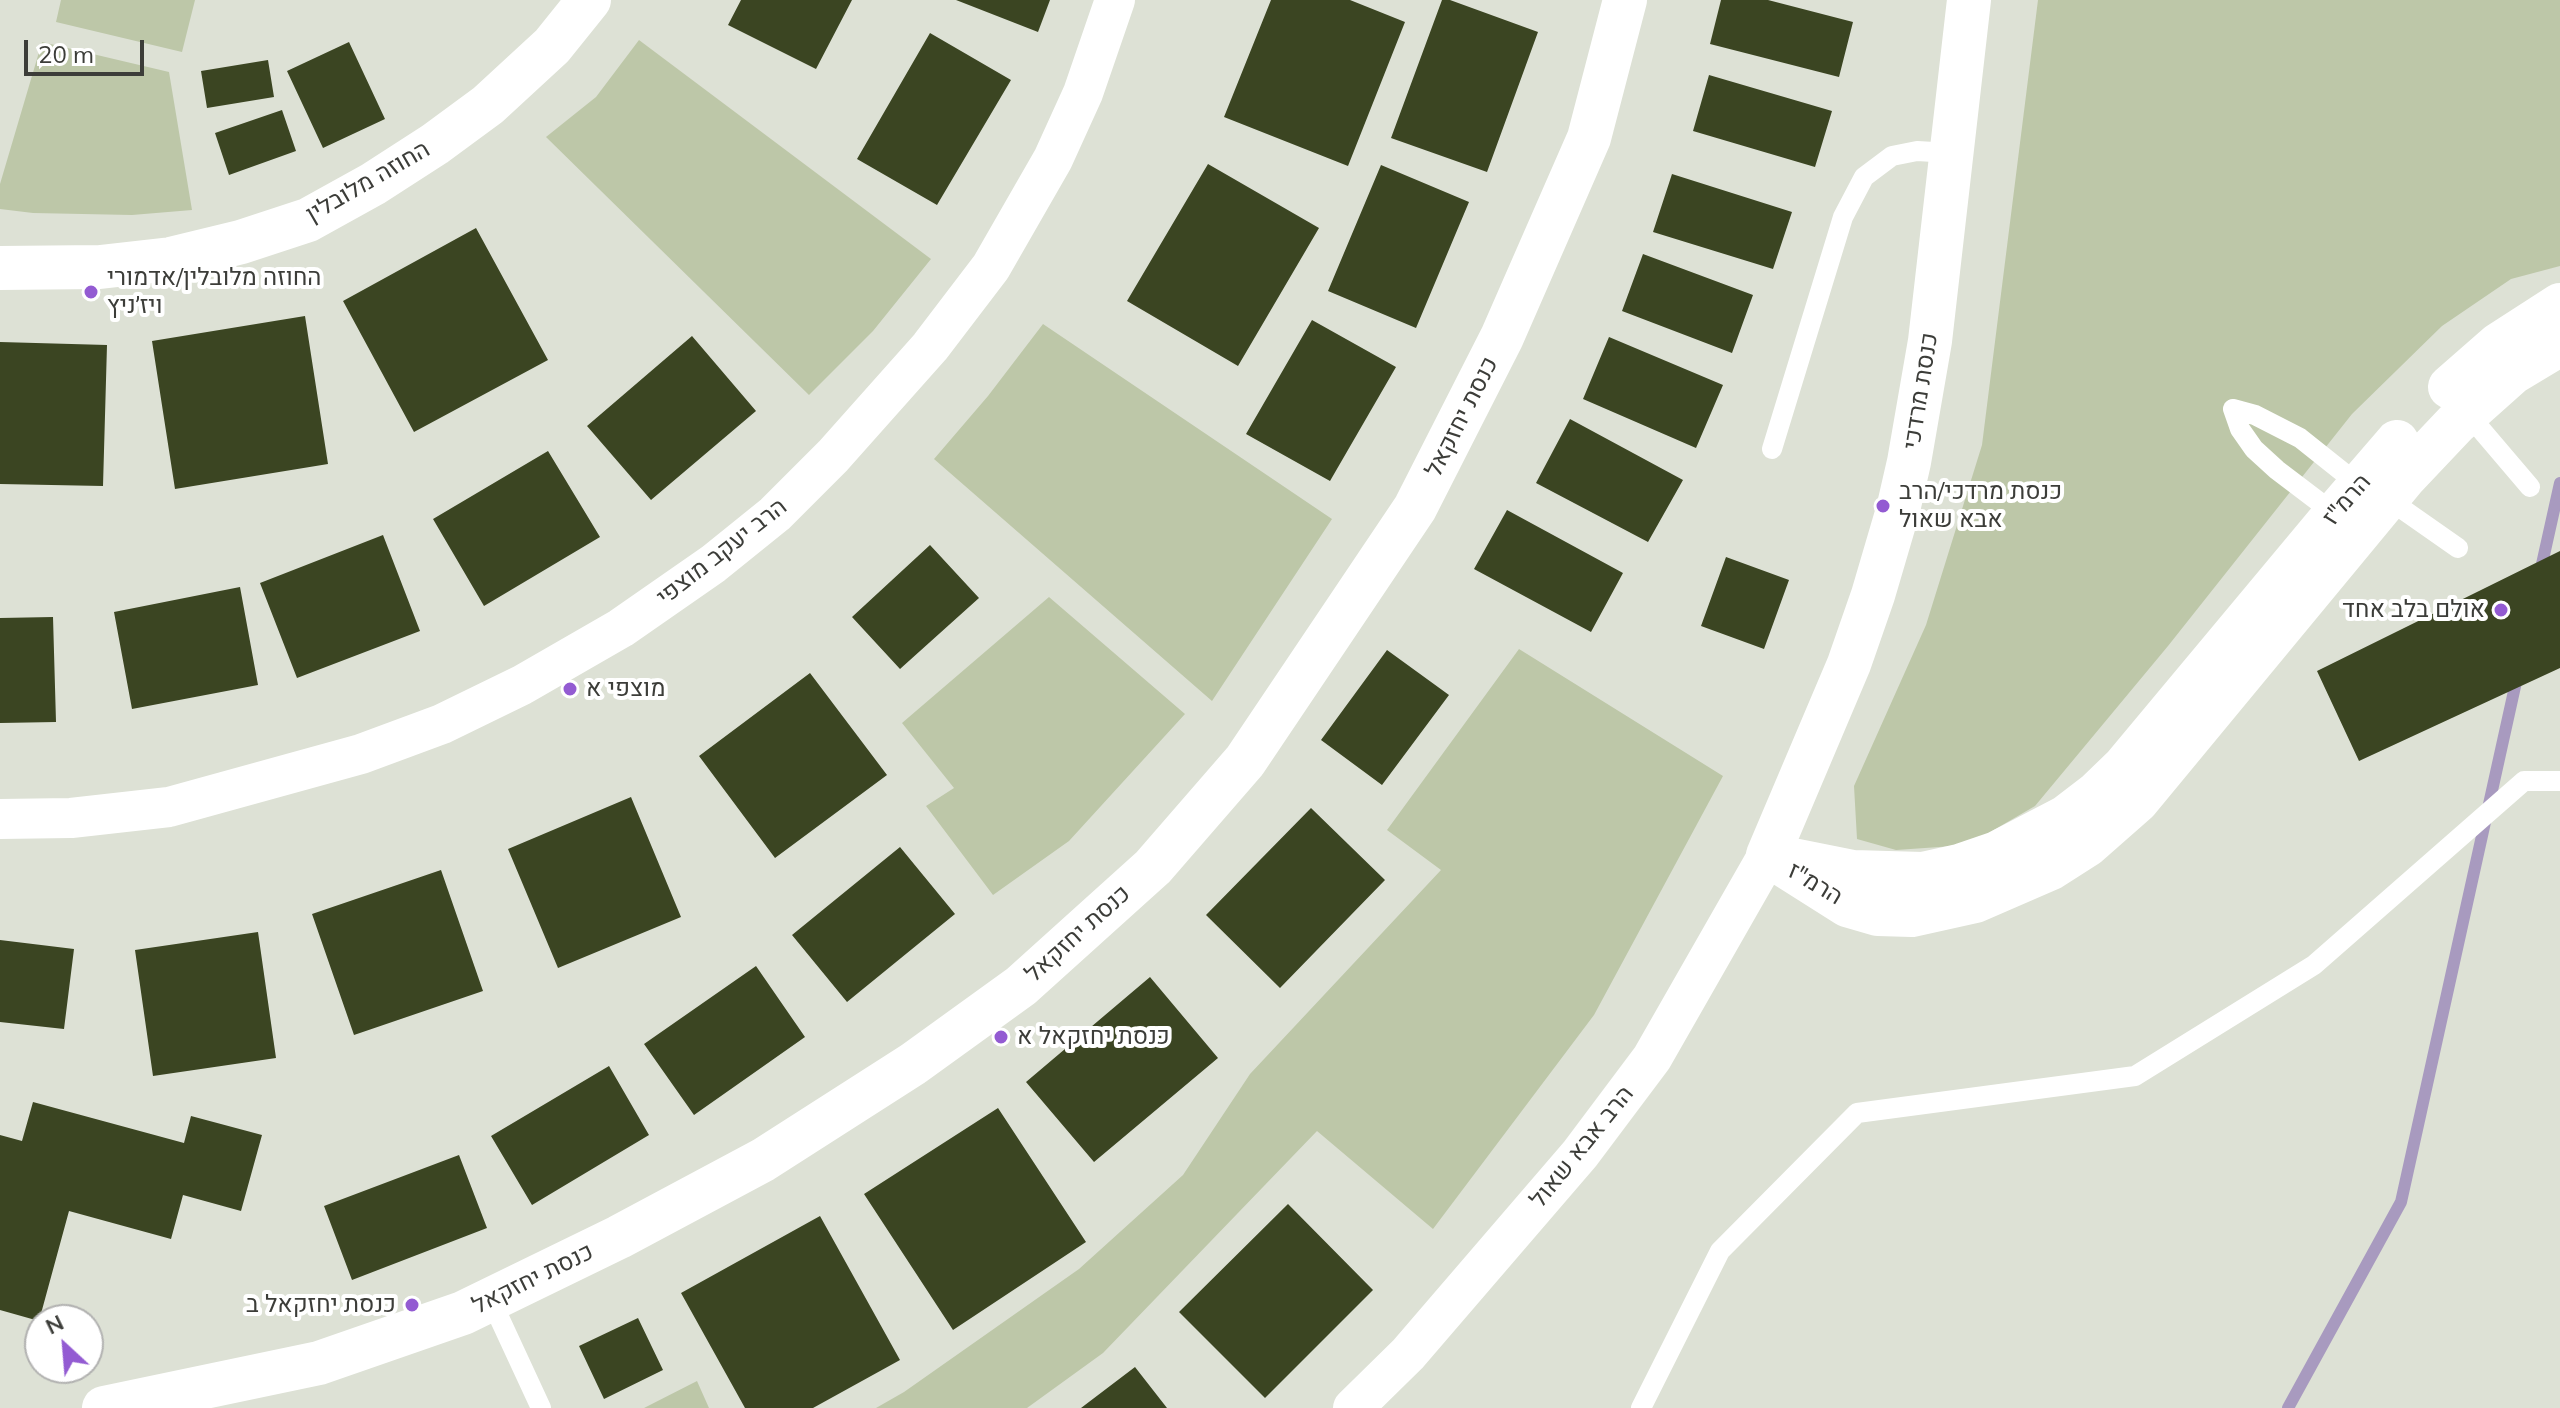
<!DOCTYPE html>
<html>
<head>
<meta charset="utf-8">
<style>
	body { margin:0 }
	#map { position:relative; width:2560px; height:1408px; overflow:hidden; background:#dde1d5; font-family:Mulish,sans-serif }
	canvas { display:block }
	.north { position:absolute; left:24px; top:1304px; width:80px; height:80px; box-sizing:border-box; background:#fff; border:2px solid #b1b1b0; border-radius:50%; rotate:334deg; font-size:22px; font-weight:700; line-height:32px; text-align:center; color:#3c3d39 }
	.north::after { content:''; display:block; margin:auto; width:28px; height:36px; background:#935bd2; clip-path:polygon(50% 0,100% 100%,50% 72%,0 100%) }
	.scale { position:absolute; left:24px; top:40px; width:120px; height:36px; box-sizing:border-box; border:4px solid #3c3d39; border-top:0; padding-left:10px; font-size:24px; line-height:28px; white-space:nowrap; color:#3c3d39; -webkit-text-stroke:6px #fff; paint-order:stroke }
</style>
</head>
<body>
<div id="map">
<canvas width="2560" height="1408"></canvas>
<div class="north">N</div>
<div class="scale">20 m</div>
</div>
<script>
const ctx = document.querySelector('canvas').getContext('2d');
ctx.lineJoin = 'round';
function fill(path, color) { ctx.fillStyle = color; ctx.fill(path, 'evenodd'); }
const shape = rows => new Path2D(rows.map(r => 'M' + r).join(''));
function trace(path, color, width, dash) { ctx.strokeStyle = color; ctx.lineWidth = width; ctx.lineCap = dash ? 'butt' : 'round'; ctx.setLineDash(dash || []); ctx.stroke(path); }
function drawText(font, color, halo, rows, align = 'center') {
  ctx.font = font + ' Mulish,Heebo,sans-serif'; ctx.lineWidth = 8; ctx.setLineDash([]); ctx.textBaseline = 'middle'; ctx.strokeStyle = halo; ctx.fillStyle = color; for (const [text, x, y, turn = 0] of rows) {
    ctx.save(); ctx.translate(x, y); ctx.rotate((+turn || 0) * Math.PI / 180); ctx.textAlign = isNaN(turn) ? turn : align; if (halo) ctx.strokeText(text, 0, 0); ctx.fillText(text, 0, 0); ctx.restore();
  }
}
const green = shape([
	[61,0,195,0,182,52,56,22],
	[2038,0,2560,0,2560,266,2511,279,2442,326,2352,414,2168,646,2035,806,1968,845,1896,850,1857,839,1854,786,1926,625,1982,445],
	[639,40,931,259,873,331,809,395,546,137,596,97],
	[42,42,169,72,192,210,132,215,33,213,0,209,0,184],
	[1043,324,1332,519,1212,701,934,459,988,396],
	[1049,597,1185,714,1069,841,993,895,926,806,954,788,902,723],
	[1519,649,1723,776,1594,1015,1433,1229,1317,1131,1103,1353,1027,1408,876,1408,904,1392,1079,1269,1183,1175,1250,1074,1441,870,1387,830],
	[697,1381,709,1408,644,1408]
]);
const stream = shape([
	[2540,573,2560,483],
	[2288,1408,2401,1202,2518,673]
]);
const building = shape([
	[741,0,852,0,816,69,728,25],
	[956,0,1050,0,1038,32],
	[1271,0,1350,0,1405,22,1348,166,1224,117],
	[1442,0,1450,0,1538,32,1487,172,1391,138],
	[1721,0,1768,0,1853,22,1839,77,1710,44],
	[930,33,1011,80,937,205,857,159],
	[349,42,385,119,323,148,287,71],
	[268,60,274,97,207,108,201,71],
	[1709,75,1832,111,1815,167,1693,131],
	[282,110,296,151,229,175,215,133],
	[1208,164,1319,228,1238,366,1127,301],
	[1381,165,1469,202,1416,328,1328,291],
	[1672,174,1792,212,1773,269,1653,232],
	[476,228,548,360,414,432,343,301],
	[1643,254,1753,295,1732,353,1622,311],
	[305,316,328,464,175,489,152,341],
	[1312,320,1396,367,1330,481,1246,434],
	[692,336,756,411,651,500,587,426],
	[1609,337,1723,385,1696,448,1583,399],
	[0,342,107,345,103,486,0,484],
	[1570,419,1683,480,1648,542,1536,483],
	[548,451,600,537,484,606,433,519],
	[1507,510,1623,573,1591,632,1474,569],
	[383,535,420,631,297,678,260,583],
	[930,545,979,598,900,669,852,617],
	[2560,551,2560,668,2359,761,2317,671],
	[1726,557,1789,580,1764,649,1701,626],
	[240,587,258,685,132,709,114,612],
	[53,617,56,722,0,723,0,618],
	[1387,650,1449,695,1382,785,1321,740],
	[810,673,887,775,775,858,699,756],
	[631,797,681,917,558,968,508,849],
	[1311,808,1385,880,1280,988,1206,915],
	[900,847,955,914,847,1002,792,935],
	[441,870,483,991,354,1035,312,914],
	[258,932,276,1058,153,1076,135,950],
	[0,940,74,949,64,1029,0,1022],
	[756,966,805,1037,694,1115,644,1044],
	[1150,977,1218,1058,1094,1162,1026,1082],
	[609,1066,649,1135,532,1205,491,1136],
	[33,1102,184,1143,191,1116,262,1135,241,1211,183,1195,171,1239,69,1211,39,1321,0,1310,0,1135,22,1141],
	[998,1108,1086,1242,953,1330,864,1194],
	[459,1155,487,1228,352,1280,324,1206],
	[1288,1204,1373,1290,1265,1398,1179,1312],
	[820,1216,900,1360,813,1408,745,1408,681,1293],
	[638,1318,663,1370,604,1399,579,1346],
	[1135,1367,1167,1408,1081,1408]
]);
const lane = shape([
	[2233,409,2255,415,2300,438,2359,485,2372,518,2335,514,2277,470,2254,449,2240,429,2233,409],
	[2467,413,2530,487],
	[1772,449,1843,217,1864,177,1892,156,1917,151,1951,153],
	[2388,499,2458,548],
	[491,1300,541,1408],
	[1641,1408,1720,1251,1857,1113,2135,1076,2314,965,2524,781,2560,781]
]);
const street = shape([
	[0,819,71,818,169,807,361,754,442,724,522,685,621,628,713,564,775,514,833,456,930,347,991,267,1053,159,1083,93,1115,0],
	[1353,1408,1408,1354,1580,1154,1652,1058,1768,855]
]);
const secondary = shape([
	[0,268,100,267,171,259,241,242,308,220,373,184,435,144,488,105,552,46,589,0],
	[2450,387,2498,345,2560,305],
	[1768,855,1847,905,1878,914,1912,915,1975,901,2051,868,2087,845,2137,801,2404,478,2457,422,2512,373,2560,344],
	[1768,855,1849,664,1873,595,1898,510,1909,462,1930,341,1969,0],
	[1793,860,1853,872,1923,874,1959,866,1997,853,2066,817,2096,794,2124,767,2335,514,2397,442],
	[104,1408,319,1363,463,1313,619,1237,763,1160,913,1064,1021,986,1153,867,1245,761,1415,508,1502,337,1589,138,1625,0]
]);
const markers = [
	[91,292,8,"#935bd2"],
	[1883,506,8,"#935bd2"],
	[2501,610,8,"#935bd2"],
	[570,689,8,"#935bd2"],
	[1001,1037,8,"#935bd2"],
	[412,1305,8,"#935bd2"]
];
const streetNames = [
	["החוזה מלובלין",368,182,-30],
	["כנסת מרדכי",1921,391,-81],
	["כנסת יחזקאל",1462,417,-63],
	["הרמ\"ז",2347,500,-49],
	["הרב יעקב מוצפי",722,552,-38],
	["הרמ\"ז",1815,884,31],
	["כנסת יחזקאל",1078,934,-42],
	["הרב אבא שאול",1582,1147,-51],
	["כנסת יחזקאל",533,1279,-26]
];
const poiNames = [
	["החוזה מלובלין/אדמורי",107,278],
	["ויז׳ניץ",107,306],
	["כנסת מרדכי/הרב",1899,492],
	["אבא שאול",1899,520],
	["אולם בלב אחד",2485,610,"right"],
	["מוצפי א",586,689],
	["כנסת יחזקאל א",1017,1037],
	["כנסת יחזקאל ב",396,1305,"right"]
];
fill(green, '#bdc7a8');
trace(stream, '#a89abf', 12);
fill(building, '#3b4522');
trace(lane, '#fff', 20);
trace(street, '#fff', 40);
trace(secondary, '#fff', 44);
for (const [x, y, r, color] of markers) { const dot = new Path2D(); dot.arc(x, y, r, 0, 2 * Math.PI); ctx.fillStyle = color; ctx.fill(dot); trace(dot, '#fff', 3); }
drawText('24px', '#3c3d39', '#fff', streetNames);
drawText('24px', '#3c3d39', '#fff', poiNames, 'left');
</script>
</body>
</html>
